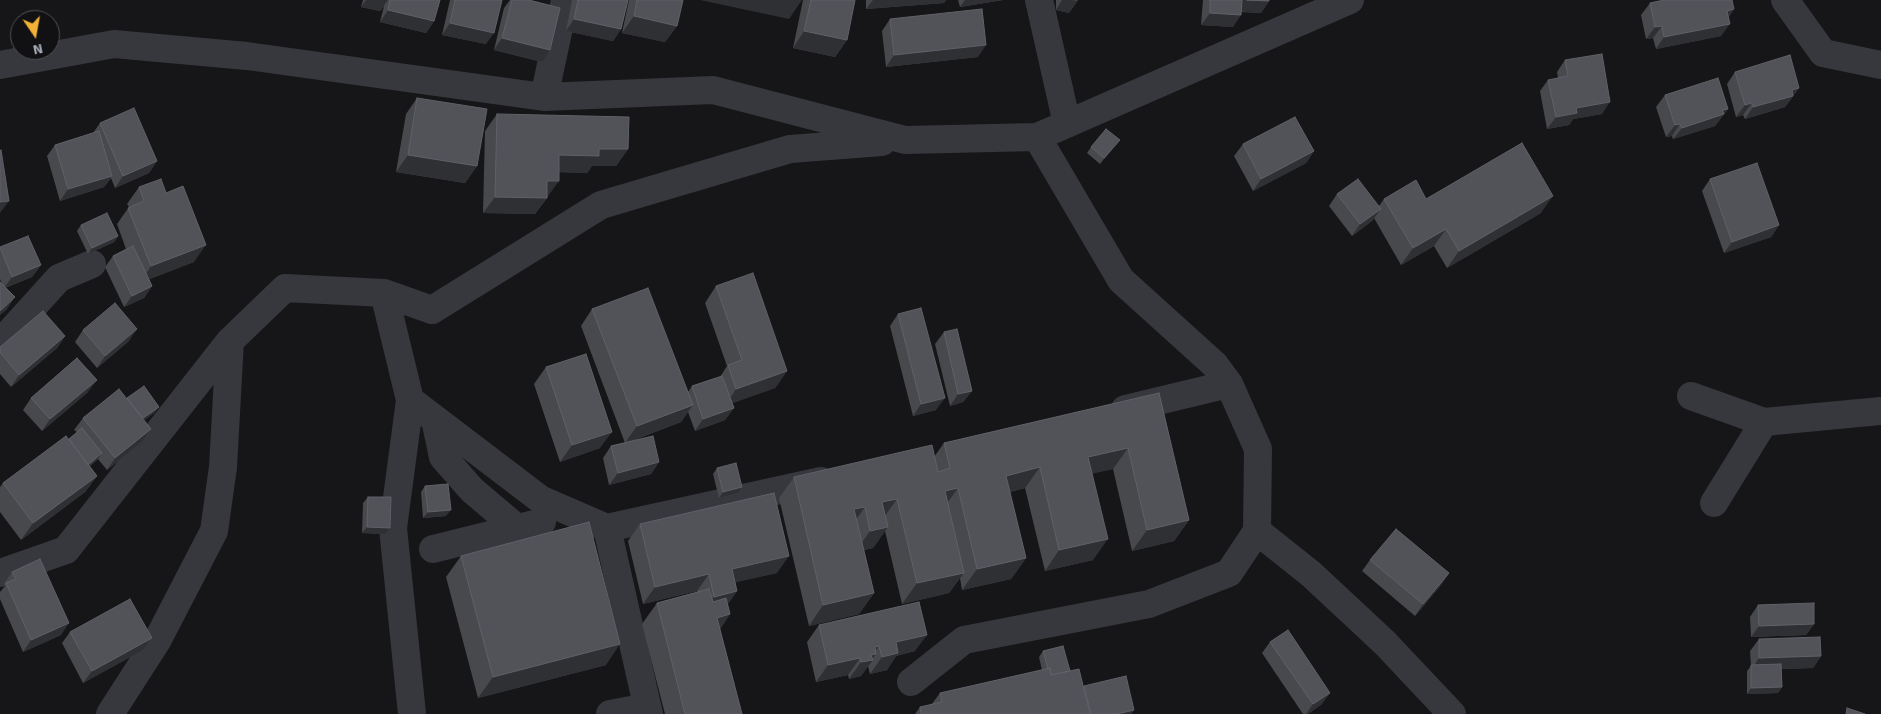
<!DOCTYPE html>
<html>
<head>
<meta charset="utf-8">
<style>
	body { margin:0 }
	#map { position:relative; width:1881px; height:714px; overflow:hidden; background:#161618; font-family:Signika,sans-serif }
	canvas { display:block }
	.north { position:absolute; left:10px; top:10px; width:50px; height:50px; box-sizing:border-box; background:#111113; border:1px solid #4d4f55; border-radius:50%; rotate:168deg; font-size:14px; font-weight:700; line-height:20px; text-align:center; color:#a8adb8 }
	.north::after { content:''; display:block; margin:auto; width:18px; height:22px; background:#f2b134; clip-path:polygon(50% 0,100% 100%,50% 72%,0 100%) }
</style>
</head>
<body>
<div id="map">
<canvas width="1881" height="714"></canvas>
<div class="north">N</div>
</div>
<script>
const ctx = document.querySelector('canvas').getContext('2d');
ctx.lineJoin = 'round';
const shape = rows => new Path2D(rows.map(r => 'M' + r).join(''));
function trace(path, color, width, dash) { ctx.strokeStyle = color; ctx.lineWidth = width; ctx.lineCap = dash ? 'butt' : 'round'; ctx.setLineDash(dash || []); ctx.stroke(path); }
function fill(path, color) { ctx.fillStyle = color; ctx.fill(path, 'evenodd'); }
const minor = shape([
	[1039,0,1067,124],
	[1785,0,1823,53,1881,65],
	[0,65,114,44,247,56,544,97,713,90,905,140,1037,137,1350,0],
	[544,97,565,0],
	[1037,137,1121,280,1215,365,1229,384,1258,449,1257,531,1311,574,1385,643,1452,714],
	[384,293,410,400,540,499,607,528,821,481],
	[0,343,59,278,92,264],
	[1691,396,1764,422,1881,411],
	[410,400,393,528,412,714],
	[1125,409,1229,384],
	[435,419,443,457,472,490,517,528],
	[1714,503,1764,422],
	[607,528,649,714],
	[433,549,542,522],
	[0,573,66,550,230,341,285,288,384,293,432,310,601,205,790,149,882,142],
	[911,682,964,640,1149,604,1229,573,1257,531],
	[110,714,157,641,214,531,223,467,230,341],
	[610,714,647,707]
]);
const wall = shape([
	[363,0,440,0,434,21,426,33,380,22,384,6,380,11,361,7],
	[450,0,502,0,486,44,442,35],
	[510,0,529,0,542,62,494,50,504,8],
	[572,0,628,0,621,29,613,41,566,31],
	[629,0,683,0,677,26,665,42,622,33],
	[803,0,855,0,847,40,835,57,793,48],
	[866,0,946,0,944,3,866,9],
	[958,0,1003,0,960,7],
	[1056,0,1078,0,1069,13,1056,10],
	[1203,0,1269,0,1269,1,1261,13,1241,12,1233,27,1201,25],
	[1650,3,1734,9,1728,18,1721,36,1656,49,1653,38,1646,39,1641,15],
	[890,19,978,57,886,67,882,31],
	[1565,60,1602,114,1573,119,1569,125,1547,129,1540,91,1548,80,1558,78,1557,72],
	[1735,72,1799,88,1785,107,1745,119,1743,115,1736,117,1727,84],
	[1665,95,1728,109,1715,126,1673,139,1672,136,1666,137,1656,107],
	[417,98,477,166,465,183,396,172,406,114],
	[497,114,628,149,616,166,592,166,587,173,559,172,547,198,535,214,483,213,485,131],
	[100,123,157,161,149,173,115,188,111,178,104,187,60,201,47,156,55,145,93,133],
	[1243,144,1314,151,1306,163,1253,191,1234,156],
	[1115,146,1100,164,1087,153,1091,147],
	[1710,179,1779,225,1771,237,1724,253,1702,191],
	[139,187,194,262,149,279,152,286,144,298,124,307,105,267,113,256,126,249,117,224,129,207,127,204],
	[1337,194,1379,206,1384,199,1426,199,1541,213,1447,268,1434,246,1401,265,1374,218,1372,221,1352,236,1329,206],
	[81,225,118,236,114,242,88,254,77,231],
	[0,248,41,265,32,277,5,288,7,309,0,315,0,282,2,284,0,279],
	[716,286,787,371,775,388,732,403,734,408,725,420,695,431,688,412,681,422,629,442,659,462,651,474,609,485,603,458,611,446,625,443,581,326,592,309,688,392,692,386,720,377,727,366,705,303],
	[898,314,936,410,913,416,890,326],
	[83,330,129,341,97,368,75,342],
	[944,332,972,391,963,402,950,406,935,344],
	[65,336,57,348,11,387,0,374,0,347],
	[546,367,600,448,560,462,534,384],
	[88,392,42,431,23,410,31,398],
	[1159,393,1189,520,1174,541,1132,551,1113,469,1092,473,1093,560,1045,571,1025,488,1010,492,1026,558,1011,579,962,590,960,578,949,593,902,604,885,531,873,548,864,550,874,593,859,614,809,626,779,498,794,477,934,457,944,443],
	[127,399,159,407,154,413,144,420,151,429,143,441,107,470,98,459,90,466,97,476,85,492,21,540,0,512,0,487,3,483,69,439,77,432,74,430,83,418],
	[717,468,742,487,738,493,719,498,713,474],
	[425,486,446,516,423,518,421,492],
	[368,497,385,534,362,533,363,503],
	[640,524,777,573,735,582,737,591,727,605,730,614,720,629,742,714,665,714,642,624,657,603,697,592,697,591,643,604,628,541],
	[461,556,606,665,478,698,446,577],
	[1370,560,1449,573,1441,585,1415,616,1362,571],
	[12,572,61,635,23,652,0,599,0,592,5,586,4,584],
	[1758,605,1814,624,1806,635,1751,637,1750,617],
	[819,625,915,651,896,656,887,670,870,674,868,666,861,676,849,679,848,675,816,682,807,642],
	[70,632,152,638,143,650,83,683,62,643],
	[1759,639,1821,656,1813,668,1781,669,1782,687,1778,693,1747,694,1747,671,1751,666,1750,651],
	[1270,642,1322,704,1308,714,1303,714,1262,653],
	[1043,651,1070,671,1084,687,1084,686,1134,710,1131,714,915,714,920,707,931,705,940,693,1042,670,1039,657]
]);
const shadedWall = shape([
	[366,0,388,0,380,11,361,7],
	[700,0,802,0,789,19],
	[873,0,946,0,944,3,866,9],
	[965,0,1003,0,960,7],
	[1062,0,1072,0,1077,1,1069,13,1056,10],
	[1242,0,1269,1,1261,13,1234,11],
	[1734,9,1726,21,1727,11],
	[388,10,434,21,426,33,380,22],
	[1210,13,1241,15,1233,27,1201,25],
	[634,16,677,26,665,42,622,33],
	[574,19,621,29,613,41,566,31],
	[450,23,494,33,486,44,442,35],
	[1730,24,1721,36,1656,49,1664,37],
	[1662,26,1653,38,1646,39,1655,27],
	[804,31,847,40,835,57,793,48],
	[502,38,550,50,542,62,494,50],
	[986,45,978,57,886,67,894,55],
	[1799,88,1785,107,1745,119,1753,107,1792,90],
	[1610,102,1602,114,1573,119,1569,125,1547,129,1556,117,1576,108],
	[1752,103,1743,115,1736,117,1745,105],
	[1728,109,1715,126,1673,139,1682,128],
	[1680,124,1672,136,1666,137,1675,125],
	[1120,140,1100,164,1104,158],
	[599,149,628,149,616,166,592,166,587,173,547,172,559,155],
	[1314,151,1306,163,1253,191,1261,179],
	[408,155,477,166,465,183,396,172],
	[157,161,149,173,115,188,123,176],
	[112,176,104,187,60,201,68,189],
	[547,181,559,181,535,214,483,213,495,197],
	[1553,196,1541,213,1447,268,1459,251],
	[9,201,0,213,0,202],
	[1381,209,1372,221,1352,236,1360,224],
	[1779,225,1771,237,1724,253,1732,242],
	[1446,229,1434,246,1401,265,1413,248],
	[118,236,114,242,88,254,92,248],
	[206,245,194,262,140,283,151,266],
	[41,265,32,277,4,288,12,277],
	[152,286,144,298,124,307,132,296],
	[15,297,7,309,0,315,0,311],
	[137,329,129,341,97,368,105,356],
	[65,336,57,348,11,387,19,375],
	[787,371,775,388,725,406,736,389],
	[97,380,88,392,42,431,50,419],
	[972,391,963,402,950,406,958,394],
	[945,398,936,410,913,416,921,404],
	[693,405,681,422,625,443,637,426],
	[159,407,154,413,138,425,142,419],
	[734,408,725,420,695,431,703,419],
	[151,429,143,441,107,470,115,458],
	[612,432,600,448,560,462,572,445],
	[1128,448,1113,469,1074,478,1088,457],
	[102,453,98,459,78,476,82,470],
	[659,462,651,474,609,485,618,473],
	[1040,467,1025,488,992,496,1006,476],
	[97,476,85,492,21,540,33,523],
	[742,487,738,493,719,498,723,492],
	[958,488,943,509,945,491],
	[897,499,882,520,882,502],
	[865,507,850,528,854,509],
	[451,510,446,516,423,518,428,512],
	[1189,520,1174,541,1132,551,1147,530],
	[367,527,390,528,385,534,362,533],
	[888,527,873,548,856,551,870,531],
	[1108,539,1093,560,1045,571,1059,550],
	[789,556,777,573,720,586,732,569],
	[1026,558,1011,579,962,590,977,569],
	[964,573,949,593,902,604,917,583],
	[1449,573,1441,585,1415,616,1423,604],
	[709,574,697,591,643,604,655,587],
	[737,591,725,608,702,613,714,597],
	[874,593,859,614,809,626,823,605],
	[730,614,715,635,717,618],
	[69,623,61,635,23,652,31,640],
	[1814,624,1806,635,1751,637,1759,626],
	[927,635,915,651,896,656,887,670,870,674,882,657,896,642],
	[152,638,143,650,83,683,92,671],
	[620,644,606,665,478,698,493,677],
	[879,646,873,655,876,654,872,660,873,660,861,676,849,679,861,662,875,647],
	[1821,656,1813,668,1751,670,1759,658],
	[860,658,848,675,816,682,828,665],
	[1782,687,1778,693,1747,694,1751,688],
	[1330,693,1322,704,1308,714,1306,714,1313,704],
	[1134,710,1131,714,1117,714]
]);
const building = shape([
	[390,0,440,0,434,21,388,10,390,0],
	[455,0,502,0,494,33,450,23,455,0],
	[512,0,529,0,560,8,550,50,502,38,512,0],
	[578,0,628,0,621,29,574,19,578,0],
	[637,0,683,0,677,26,634,16,637,0],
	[811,0,855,0,847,40,804,31,811,0],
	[1210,0,1242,0,1241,15,1210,13,1210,0],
	[1247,0,1269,0,1269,1,1247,0],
	[1664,0,1732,0,1734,9,1727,11,1730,24,1664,37,1662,26,1655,27,1650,3,1664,0],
	[982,9,986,45,894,55,890,19,982,9],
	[1602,54,1610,102,1576,108,1577,113,1556,117,1548,80,1568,76,1565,60,1602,54],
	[1790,55,1799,88,1792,90,1793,96,1753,107,1752,103,1745,105,1735,72,1790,55],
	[1718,78,1728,109,1722,110,1724,114,1682,128,1680,124,1675,125,1665,95,1718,78],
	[417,98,487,109,477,166,408,155,417,98],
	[134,108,157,161,123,176,100,123,134,108],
	[497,114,629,117,628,149,599,149,599,156,559,155,559,181,547,181,547,198,495,197,497,114],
	[1295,117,1314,151,1261,179,1243,144,1295,117],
	[1106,129,1120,140,1104,158,1091,147,1106,129],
	[99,131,112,176,68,189,55,145,99,131],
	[1522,143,1553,196,1459,251,1446,229,1413,248,1384,199,1416,180,1426,199,1522,143],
	[1,150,9,201,0,202,0,151,1,150],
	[1757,163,1779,225,1732,242,1710,179,1757,163],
	[161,179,166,193,183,186,206,245,151,266,128,208,144,201,139,187,161,179],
	[1358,179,1381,209,1360,224,1337,194,1358,179],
	[107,213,118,236,92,248,81,225,107,213],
	[28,236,41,265,12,277,0,247,28,236],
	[133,246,152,286,132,296,113,256,133,246],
	[753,273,787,371,736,389,728,365,742,360,716,286,753,273],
	[0,282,15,297,0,311,0,282],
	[648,288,693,405,637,426,592,309,648,288],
	[115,303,137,329,105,356,83,330,115,303],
	[921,308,945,398,921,404,898,314,921,308],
	[43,311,65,336,19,375,0,352,0,347,43,311],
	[957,329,972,391,958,394,944,332,957,329],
	[586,354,612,432,572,445,546,367,586,354],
	[77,358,97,380,50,419,31,398,77,358],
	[722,376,734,408,703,419,692,386,722,376],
	[144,386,159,407,143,418,127,398,144,386],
	[119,389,151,429,115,458,83,418,119,389],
	[1159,393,1189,520,1147,530,1128,448,1088,457,1108,539,1059,550,1040,467,1006,476,1026,558,977,569,958,488,945,491,964,573,917,583,897,499,882,502,888,527,870,531,865,507,854,509,874,593,823,605,794,477,932,445,938,472,950,468,944,443,1159,393],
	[82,428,102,453,88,465,69,439,82,428],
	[66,436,97,476,33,523,3,483,66,436],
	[653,436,659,462,618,473,611,446,653,436],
	[736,463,742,487,723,492,717,468,736,463],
	[448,484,451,510,428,512,425,486,448,484],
	[774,493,789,556,732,569,737,591,714,597,709,574,655,587,640,524,774,493],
	[368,497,391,497,390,528,367,527,368,497],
	[589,522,620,644,493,677,461,556,589,522],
	[1396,529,1449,573,1423,604,1370,560,1396,529],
	[40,559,69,623,31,640,6,583,16,579,12,572,40,559],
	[709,589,713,602,726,598,730,614,717,618,742,714,685,714,657,603,709,589],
	[130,599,152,638,92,671,70,632,130,599],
	[919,602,927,635,896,642,898,653,882,657,879,646,875,647,876,654,871,655,873,660,861,662,860,658,828,665,819,625,919,602],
	[1814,603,1814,624,1759,626,1758,605,1814,603],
	[1288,630,1330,693,1313,704,1270,642,1288,630],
	[1820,637,1821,656,1759,658,1759,639,1820,637],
	[1063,646,1070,671,1051,675,1050,668,1048,669,1043,651,1063,646],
	[1781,664,1782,687,1751,688,1751,665,1781,664],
	[1050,668,1051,675,1079,669,1090,714,921,714,920,707,942,702,940,693,1050,668],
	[1126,676,1134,710,1117,714,1091,714,1084,686,1126,676],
	[1847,708,1865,714,1846,714,1847,708]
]);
trace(minor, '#37383d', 28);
fill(wall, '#47494d');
fill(shadedWall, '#2f3033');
fill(building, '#525359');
trace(building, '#5f6168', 1);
</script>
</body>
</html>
